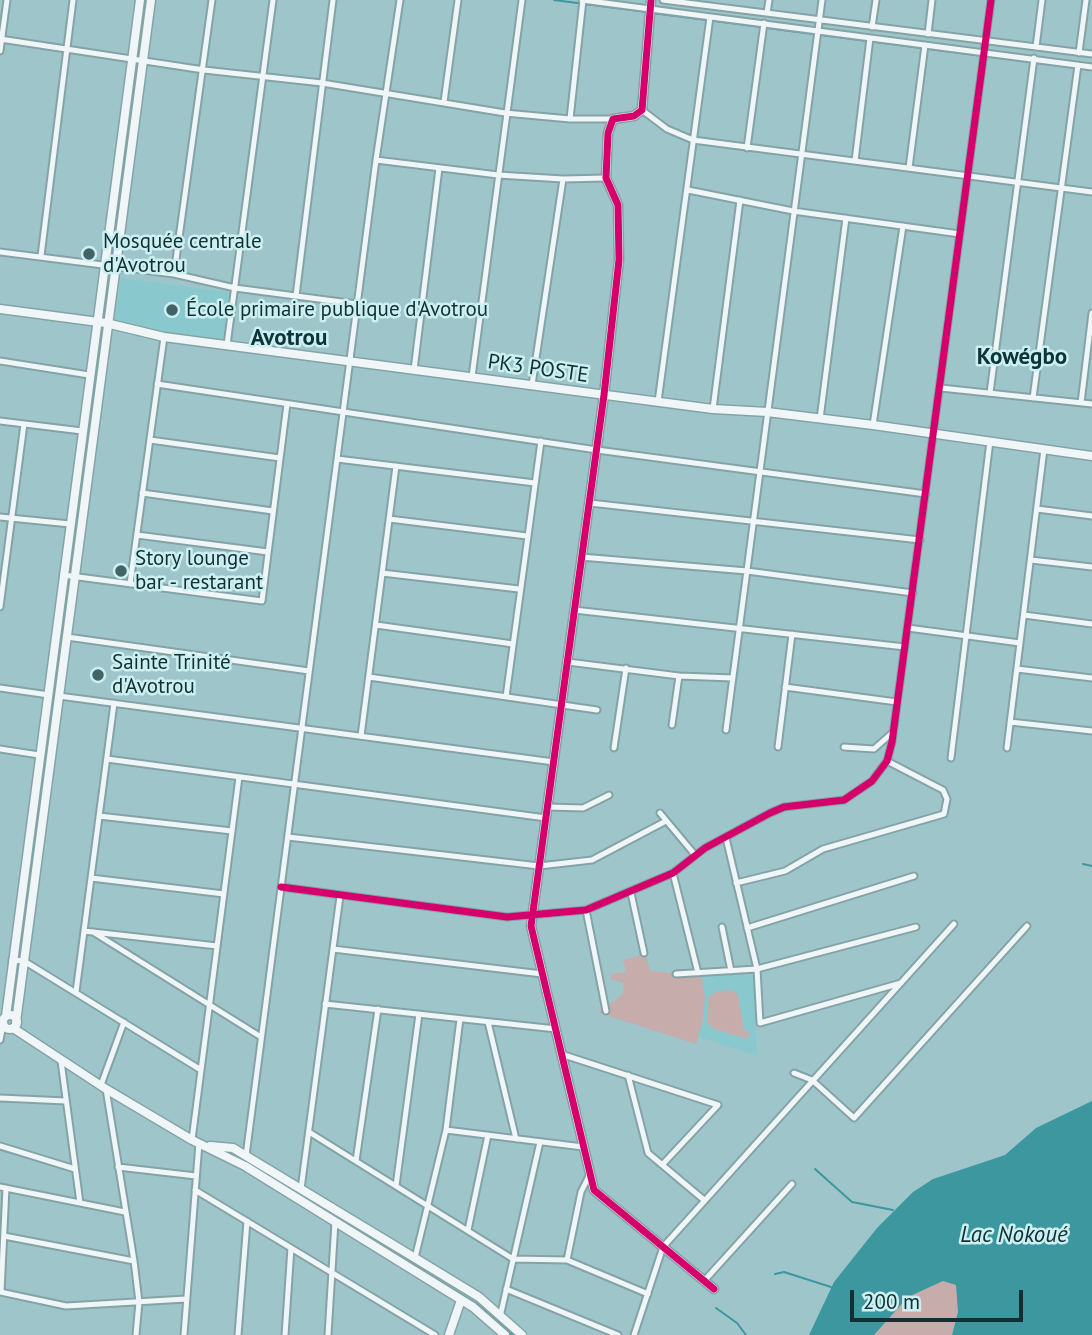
<!DOCTYPE html>
<html>
<head>
<meta charset="utf-8">
<style>
	body { margin:0 }
	#map { position:relative; width:1092px; height:1335px; overflow:hidden; background:#9ec6ca; font-family:"PT Sans",sans-serif }
	canvas { display:block }
	.scale { position:absolute; left:850px; top:1290px; width:173px; height:32px; box-sizing:border-box; border:4px solid #113032; border-top:0; padding-left:9px; font-size:21px; line-height:24px; white-space:nowrap; color:#113032; -webkit-text-stroke:5px #cceff2; paint-order:stroke }
</style>
</head>
<body>
<div id="map">
<canvas width="1092" height="1335"></canvas>
<div class="scale">200 m</div>
</div>
<script>
const ctx = document.querySelector('canvas').getContext('2d');
ctx.lineJoin = 'round';
function fill(path, color) { ctx.fillStyle = color; ctx.fill(path, 'evenodd'); }
const shape = rows => new Path2D(rows.map(r => 'M' + r).join(''));
function trace(path, color, width, dash) { ctx.strokeStyle = color; ctx.lineWidth = width; ctx.lineCap = dash ? 'butt' : 'round'; ctx.setLineDash(dash || []); ctx.stroke(path); }
function drawText(font, color, halo, rows, align = 'center') {
  ctx.font = font + ' "PT Sans",sans-serif'; ctx.lineWidth = 5; ctx.setLineDash([]); ctx.textBaseline = 'middle'; ctx.strokeStyle = halo; ctx.fillStyle = color; for (const [text, x, y, turn = 0] of rows) {
    ctx.save(); ctx.translate(x, y); ctx.rotate((+turn || 0) * Math.PI / 180); ctx.textAlign = isNaN(turn) ? turn : align; if (halo) ctx.strokeText(text, 0, 0); ctx.fillText(text, 0, 0); ctx.restore();
  }
}
const built = shape([
	[121,278,229,292,223,341,114,327],
	[703,975,754,975,757,1056,696,1036]
]);
const green = shape([
	[646,954,650,971,701,976,705,998,703,1020,696,1044,599,1013,601,1007,615,1001,623,993,624,983,610,979,611,974,626,972,623,960],
	[732,990,738,995,744,1030,750,1033,747,1039,714,1029,707,1022,709,996,718,991],
	[943,1281,956,1284,958,1312,952,1335,874,1335,908,1297]
]);
const water = shape([
	[1092,1101,1092,1335,952,1335,958,1312,956,1285,943,1281,908,1297,874,1335,809,1335,834,1282,877,1228,913,1192,933,1179,1005,1155,1036,1128]
]);
const stream = shape([
	[554,0,647,12],
	[652,13,761,27],
	[767,28,1092,70],
	[1083,864,1092,866],
	[231,1153,240,1159],
	[815,1169,852,1202,893,1210],
	[287,1187,477,1304,513,1335],
	[775,1274,784,1272,831,1287],
	[716,1308,737,1323,746,1335]
]);
const street = shape([
	[582,0,1092,67],
	[663,0,1092,54],
	[767,13,769,0],
	[872,27,876,0],
	[928,34,932,0],
	[0,39,204,70,322,83,505,113,570,119,613,119],
	[1036,47,1042,0],
	[0,51,7,0],
	[1079,53,1086,0],
	[444,102,458,0],
	[642,110,667,129,693,140,1092,192],
	[570,119,583,0],
	[747,148,764,23],
	[376,160,498,175,563,179,606,178],
	[855,161,870,38],
	[909,168,925,45],
	[688,190,793,211,960,234],
	[0,252,174,274,235,288,357,304],
	[41,256,73,0],
	[174,274,212,0],
	[296,296,333,0],
	[227,345,273,0],
	[0,361,89,375],
	[414,370,439,168],
	[472,377,522,0],
	[157,384,597,450,926,494],
	[532,385,563,179],
	[941,388,1092,404],
	[990,393,1034,58],
	[1033,398,1078,65],
	[658,402,710,17],
	[1081,403,1092,313],
	[713,409,740,200],
	[820,419,846,218],
	[0,421,82,431],
	[873,425,903,226],
	[150,440,280,458],
	[337,459,535,483],
	[142,493,273,511],
	[590,503,920,540],
	[1037,509,1092,516],
	[0,517,70,524],
	[389,519,527,536],
	[137,535,268,552],
	[581,557,747,571,913,593],
	[1031,560,1092,567],
	[382,573,519,589],
	[63,575,262,601,287,404],
	[130,584,164,337],
	[0,607,24,424],
	[574,610,905,647],
	[1024,615,1092,624],
	[376,625,513,644],
	[908,628,1020,643],
	[67,637,309,671],
	[568,662,679,676,733,678],
	[1017,669,1092,678],
	[369,677,597,710],
	[785,687,897,702],
	[0,688,49,695],
	[59,696,554,762],
	[506,697,541,441],
	[1010,722,1092,731],
	[672,725,679,676],
	[726,730,822,0],
	[361,736,396,466],
	[778,747,792,634],
	[844,747,874,749,892,733],
	[614,748,626,668],
	[1007,748,1044,449],
	[0,749,39,755],
	[951,758,990,441],
	[107,759,546,818],
	[548,807,583,808,609,795],
	[660,813,695,855],
	[99,816,232,831],
	[288,837,539,866,592,860,666,821],
	[726,838,757,969,760,1023,901,983],
	[673,873,698,973],
	[91,878,224,894],
	[736,883,785,871,823,849,944,814,947,799,943,790,887,761],
	[281,887,507,917,586,910,673,873,705,848,770,813,784,807,844,800,872,781,887,761,892,742,991,0],
	[631,893,644,953],
	[586,910,606,1011],
	[722,927,731,971],
	[747,928,914,876],
	[84,931,217,946],
	[93,932,261,1037],
	[333,949,542,974],
	[12,960,24,961,201,1070],
	[676,974,757,969,916,927],
	[76,992,114,703],
	[325,1004,556,1029],
	[488,1022,516,1139],
	[0,1040,3,1025],
	[561,1054,718,1105,662,1165],
	[61,1061,80,1203],
	[794,1073,812,1080,854,1118,1027,926],
	[628,1075,648,1153,704,1200],
	[101,1085,124,1022],
	[106,1089,134,1261,139,1302,136,1335],
	[0,1098,66,1101],
	[446,1130,583,1147],
	[309,1132,513,1259,567,1260,648,1294],
	[192,1140,239,777],
	[0,1146,75,1169],
	[246,1156,376,160,400,0],
	[356,1161,378,1009],
	[118,1167,196,1176],
	[396,1186,419,1014],
	[0,1187,125,1212],
	[301,1189,340,896],
	[195,1190,435,1335],
	[468,1230,488,1135],
	[4,1236,134,1261],
	[415,1258,446,1130,460,1019],
	[567,1260,581,1192,590,1174],
	[704,1281,792,1184],
	[506,1289,618,1335],
	[0,1292,66,1306,186,1299],
	[1,1292,6,1188],
	[500,1317,540,1142],
	[184,1335,199,1143],
	[238,1335,247,1221],
	[285,1335,291,1248],
	[328,1335,335,1222],
	[634,1335,663,1247,954,924]
]);
const secondary = shape([
	[651,0,642,110,634,116,613,119,608,133,606,178,618,205,619,260,604,395,531,926,594,1190,714,1289],
	[0,309,106,323,164,337,713,409,767,412,873,425,1092,456],
	'3 1022a7 7 0 1 1 14 0a7 7 0 1 1-14 0Z',
	[6,1016,140,0],
	[16,1022,151,0],
	[13,1028,106,1089,192,1140,245,1166,473,1307,505,1335],
	[210,1146,233,1148,415,1258,479,1297,522,1335],
	[449,1335,461,1300]
]);
const cycleway = shape([
	[651,0,642,110,634,116,613,119,608,133,606,178,618,205,619,260,604,395,531,926,594,1190,714,1289],
	[281,887,507,917,586,910,673,873,705,848,770,813,784,807,844,800,872,781,887,761,892,742,991,0]
]);
const markers = [
	[89,254,7,"#426467"],
	[172,310,7,"#426467"],
	[121,571,7,"#426467"],
	[98,675,7,"#426467"]
];
const poiNames = [
	["Mosquée centrale",103,242],
	["d'Avotrou",103,266],
	["École primaire publique d'Avotrou",186,310],
	["Story lounge",135,559],
	["bar - restarant",135,583],
	["Sainte Trinité",112,663],
	["d'Avotrou",112,687]
];
const streetNames = [
	["PK3 POSTE",538,369,8]
];
const neighbourhoodNames = [
	["Avotrou",289,338],
	["Kowégbo",1022,357]
];
const waterNames = [
	["Lac Nokoué",1014,1235]
];
fill(built, '#89c9ce');
fill(green, '#c6acab');
fill(water, '#3c979f');
trace(stream, '#3c979f', 2);
trace(street, '#84a3a6', 9);
trace(secondary, '#84a3a6', 11);
trace(street, '#f0f6f7', 5);
trace(secondary, '#f0f6f7', 8);
trace(cycleway, '#d6006c', 7);
for (const [x, y, r, color] of markers) { const dot = new Path2D(); dot.arc(x, y, r, 0, 2 * Math.PI); ctx.fillStyle = color; ctx.fill(dot); trace(dot, '#cceff2', 2.5); }
drawText('21px', '#113032', '#cceff2', poiNames, 'left');
drawText('21px', '#113032', '#cceff2', streetNames);
drawText('bold 23px', '#0d3438', '#cceff2', neighbourhoodNames);
drawText('italic 23px', '#113032', '#cceff2', waterNames);
</script>
</body>
</html>
